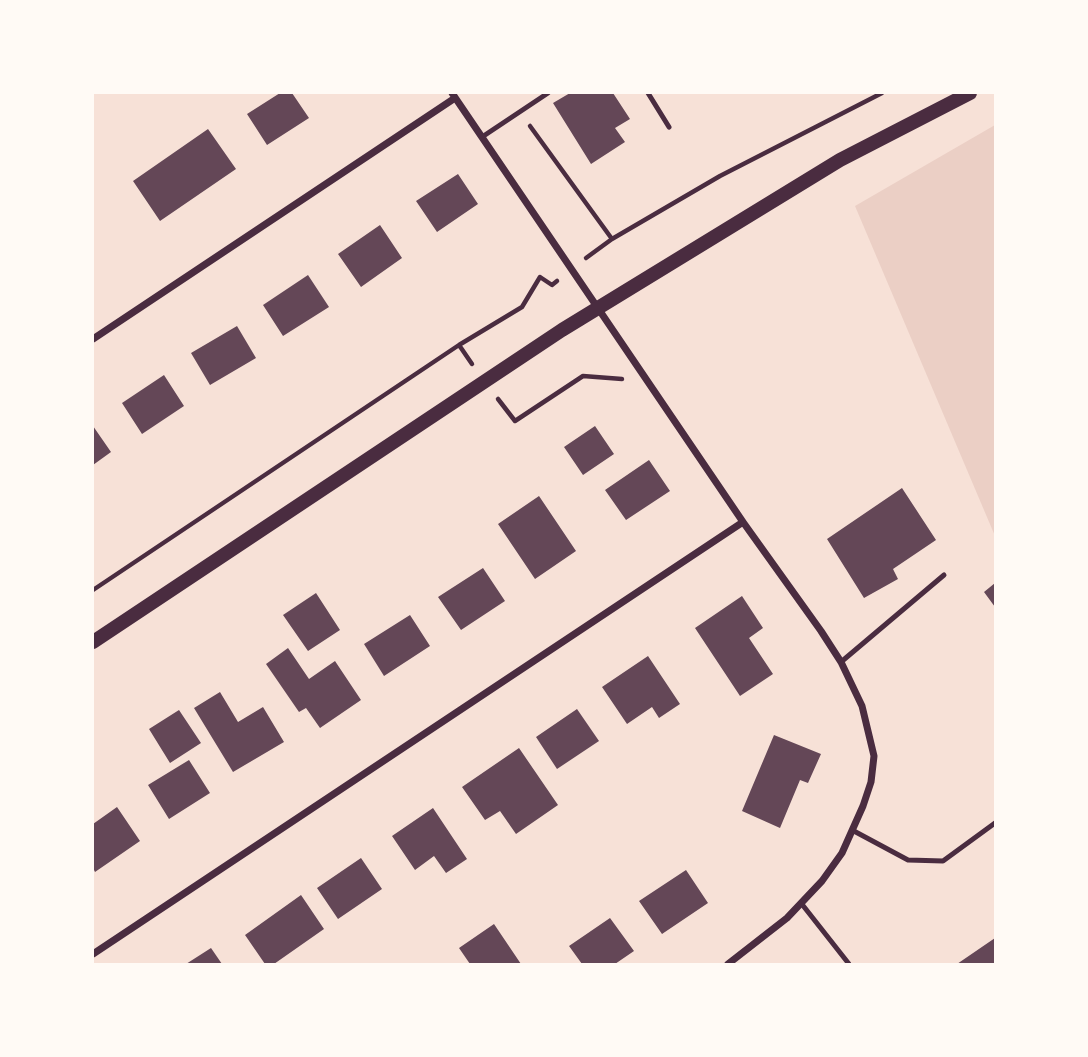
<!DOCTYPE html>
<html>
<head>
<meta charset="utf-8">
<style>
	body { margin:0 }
	#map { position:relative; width:1088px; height:1057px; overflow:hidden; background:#f7e1d7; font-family:"PT Sans",sans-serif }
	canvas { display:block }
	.frame { position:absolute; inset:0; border:94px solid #fffaf5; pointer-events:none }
</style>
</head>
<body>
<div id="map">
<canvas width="1088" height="1057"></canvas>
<div class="frame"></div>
</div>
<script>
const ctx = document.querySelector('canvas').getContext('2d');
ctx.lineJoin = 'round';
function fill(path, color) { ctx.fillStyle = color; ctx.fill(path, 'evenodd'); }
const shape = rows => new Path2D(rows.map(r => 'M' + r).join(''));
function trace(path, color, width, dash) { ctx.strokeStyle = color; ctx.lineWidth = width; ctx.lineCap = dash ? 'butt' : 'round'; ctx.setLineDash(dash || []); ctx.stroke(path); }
const green = shape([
	[995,125,995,536,855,206]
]);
const building = shape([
	[280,93,292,93,309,118,267,145,247,114],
	[570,93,613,93,630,119,615,128,625,142,591,164,553,103],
	[208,129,236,169,160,221,133,181],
	[458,174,478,204,437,232,416,201],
	[380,225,402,258,361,287,338,254],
	[308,275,329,307,283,336,263,305],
	[237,326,256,358,210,385,191,353],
	[164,375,184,406,142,434,122,403],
	[93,426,111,452,93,465],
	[595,426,614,454,583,475,564,447],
	[649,460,670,491,626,520,605,490],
	[902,488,936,540,893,569,898,579,864,598,827,539],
	[539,496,576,551,535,579,498,524],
	[483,568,505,601,461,630,438,597],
	[995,583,995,607,984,592],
	[316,593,340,630,308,651,283,615],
	[742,596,763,628,749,638,773,674,740,696,695,628],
	[410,615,430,646,384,676,364,644],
	[288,648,309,679,335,661,361,700,320,728,306,708,299,712,266,664],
	[648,656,680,704,659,718,652,707,627,724,602,687],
	[220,692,238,722,263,707,284,742,233,772,194,708],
	[577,709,599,741,557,769,536,737],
	[179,710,201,743,170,763,149,729],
	[774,735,821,754,808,783,800,780,780,828,742,811],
	[519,748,558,805,516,834,500,811,485,820,462,787],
	[189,760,210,793,169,819,148,785],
	[117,807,140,841,95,872,93,868,93,824],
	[433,808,467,859,446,873,434,856,415,870,392,836],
	[361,858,382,889,338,919,317,888],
	[686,870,708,903,662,934,639,901],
	[301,895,324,929,274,964,265,964,245,935],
	[610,918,634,951,615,964,582,964,569,946],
	[494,924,521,964,470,964,459,948],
	[995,938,995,964,957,964],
	[211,948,222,964,186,964]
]);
const path = shape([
	[530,126,612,239],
	[586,258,612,239,720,176,882,93],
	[459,345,472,364],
	[498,399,515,421,583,376,622,379],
	[93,590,459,345,522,307,540,277,552,285,557,281]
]);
const service = shape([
	[648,93,669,127],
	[482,137,548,93],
	[841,662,944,575],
	[852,830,908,860,943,861,995,823],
	[801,903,849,964]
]);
const minor = shape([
	[452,93,743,522,821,631,841,662,862,706,874,756,871,782,863,806,842,853,822,881,787,918,728,964],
	[93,339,455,98],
	[93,954,743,522]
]);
const secondary = shape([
	[93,642,562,330,840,160,970,93]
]);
fill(green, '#ebcfc5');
fill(building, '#644757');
trace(path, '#4a2c40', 4.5);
trace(service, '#4a2c40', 5);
trace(minor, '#4a2c40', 7);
trace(secondary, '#4a2c40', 14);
</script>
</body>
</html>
